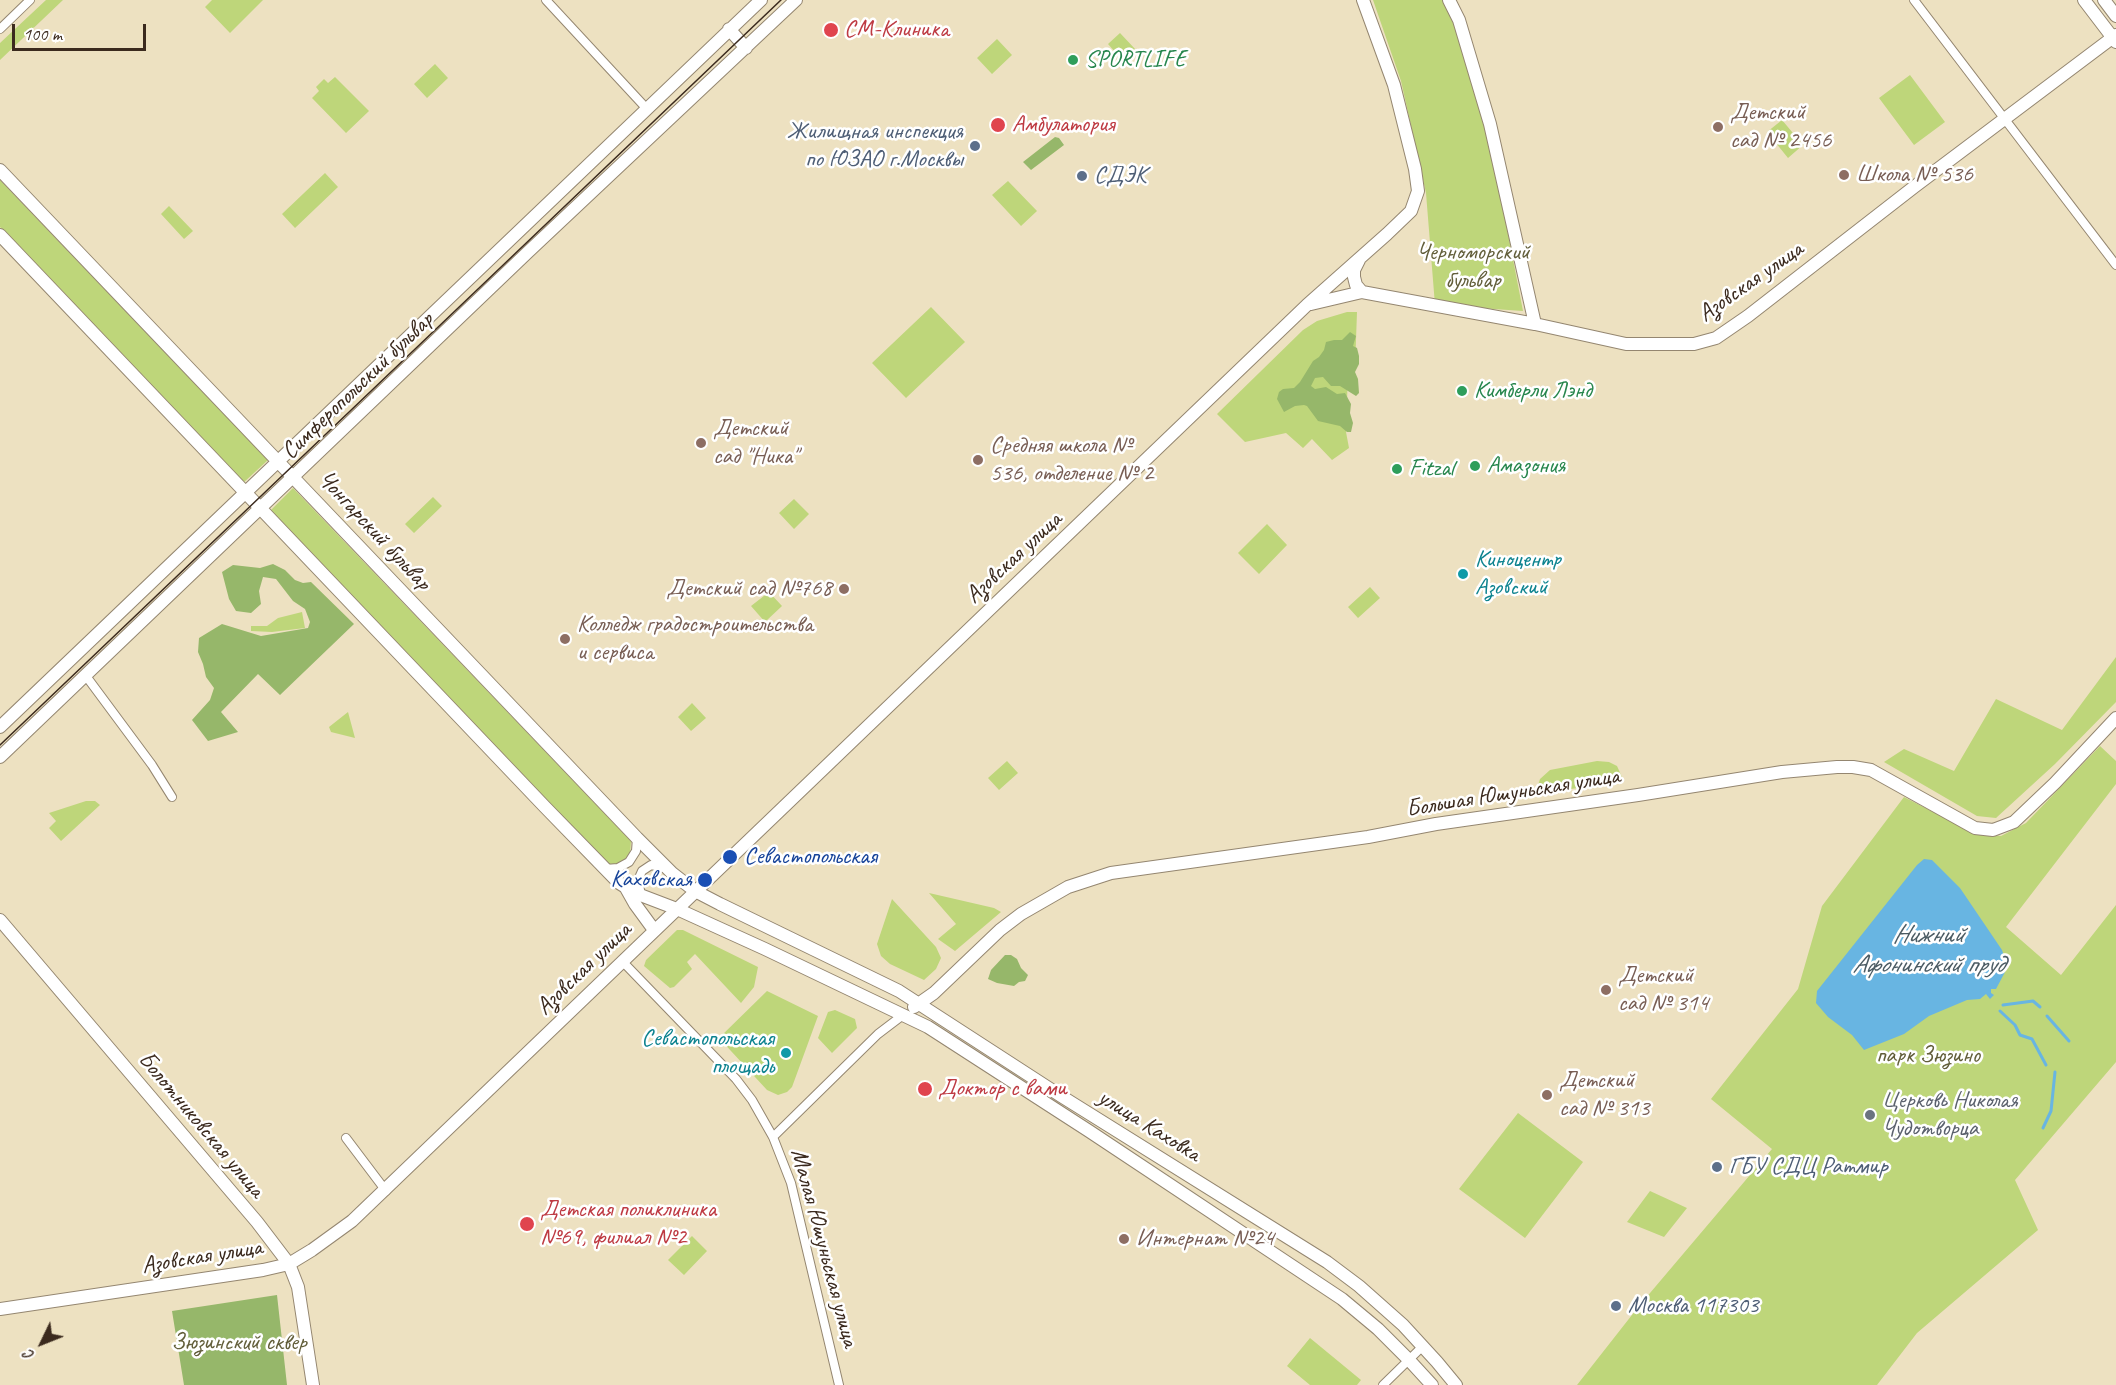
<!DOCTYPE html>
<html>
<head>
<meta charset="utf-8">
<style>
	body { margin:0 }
	#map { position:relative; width:2116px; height:1385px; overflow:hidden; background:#ede1c1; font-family:Caveat,sans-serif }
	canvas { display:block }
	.north { position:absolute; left:12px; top:1313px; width:60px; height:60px; -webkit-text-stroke:4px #fff; paint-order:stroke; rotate:227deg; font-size:16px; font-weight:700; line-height:24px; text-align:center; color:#3b2a1e }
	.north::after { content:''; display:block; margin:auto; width:21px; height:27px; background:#3b2a1e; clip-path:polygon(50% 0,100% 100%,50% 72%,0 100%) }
	.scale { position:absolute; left:12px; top:24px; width:134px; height:27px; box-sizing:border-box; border:3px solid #3b2a1e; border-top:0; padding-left:8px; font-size:18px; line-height:21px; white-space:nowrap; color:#3b2a1e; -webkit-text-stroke:4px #fff; paint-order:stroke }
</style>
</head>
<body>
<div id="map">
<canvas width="2116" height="1385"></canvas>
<div class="north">С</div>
<div class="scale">100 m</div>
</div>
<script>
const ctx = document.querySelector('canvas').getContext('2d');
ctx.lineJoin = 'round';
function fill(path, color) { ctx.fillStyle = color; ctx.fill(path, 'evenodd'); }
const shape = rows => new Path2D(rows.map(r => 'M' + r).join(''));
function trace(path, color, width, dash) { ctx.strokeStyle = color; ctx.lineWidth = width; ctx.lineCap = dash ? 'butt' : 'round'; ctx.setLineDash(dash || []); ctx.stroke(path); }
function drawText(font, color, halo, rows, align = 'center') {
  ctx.font = font + ' Caveat,sans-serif'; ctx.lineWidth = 5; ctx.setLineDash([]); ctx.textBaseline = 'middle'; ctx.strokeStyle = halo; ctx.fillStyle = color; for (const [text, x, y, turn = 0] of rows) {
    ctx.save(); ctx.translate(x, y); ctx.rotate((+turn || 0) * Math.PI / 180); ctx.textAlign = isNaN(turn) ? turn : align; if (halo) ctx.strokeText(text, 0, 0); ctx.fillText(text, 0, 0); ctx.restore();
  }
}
const green = shape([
	[46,0,63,0,0,60,0,43],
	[212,0,263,0,230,33,205,7],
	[1373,0,1444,0,1455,22,1487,125,1523,311,1435,305,1426,193,1401,81],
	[1120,33,1136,50,1123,61,1108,44],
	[997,39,1012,55,992,74,977,58],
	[435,64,448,78,427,98,414,84],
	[1910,75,1945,122,1914,145,1879,98],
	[335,77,369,111,346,133,312,98,319,91,316,87,324,79,328,83],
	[1782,120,1803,145,1788,158,1767,132],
	[325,173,338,187,295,228,282,214],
	[0,180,268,460,242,484,0,227],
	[1008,181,1037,211,1021,226,992,195],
	[169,206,193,231,184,239,161,214],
	[931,307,965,342,906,398,872,363],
	[1347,312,1357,312,1355,368,1348,371,1346,432,1349,448,1332,460,1312,439,1303,448,1286,433,1245,442,1217,414,1303,330,1317,321],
	[293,488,631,841,630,855,619,865,605,866,269,512],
	[433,497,442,506,414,533,405,524],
	[794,499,809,514,794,529,779,513],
	[1267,524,1287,545,1259,574,1238,553],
	[1370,587,1380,598,1358,618,1348,607],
	[769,592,782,606,765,622,751,606],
	[302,612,305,628,272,632,251,631,251,626,267,626,278,618],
	[2116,657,2116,702,2055,764,1996,818,1977,816,1884,762,1904,749,1954,771,1996,699,2062,730],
	[692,703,706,718,691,731,678,717],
	[348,712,355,738,331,732,329,727],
	[2100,746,2116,761,2116,784,2006,927,2061,975,2116,905,2116,1062,2015,1180,2038,1230,1917,1333,1877,1385,1577,1385,1639,1306,1772,1149,1711,1099,1798,989,1822,906,1904,797,1974,833,2001,836,2026,823],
	[1007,761,1018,773,999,790,988,778],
	[1597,761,1609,762,1617,766,1622,777,1615,782,1546,793,1541,791,1538,785,1540,779,1550,770],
	[86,801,95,801,100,805,61,841,49,828,56,821,49,813],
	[929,893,994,908,1001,912,955,951,938,939,956,924],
	[892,899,936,947,941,958,936,969,924,980,890,964,881,956,877,944],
	[677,930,683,930,758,967,754,987,741,1003,695,954,687,962,692,969,674,987,670,988,644,966,646,960],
	[767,991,818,1016,792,1087,787,1092,778,1095,767,1090,719,1038],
	[835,1010,855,1019,857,1028,832,1053,818,1038,828,1012],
	[1518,1113,1583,1162,1525,1238,1459,1189],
	[1650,1191,1687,1208,1664,1237,1627,1222],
	[692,1236,707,1251,684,1275,668,1260],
	[1310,1338,1361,1380,1357,1385,1310,1385,1287,1366]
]);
const forest = shape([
	[1055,137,1059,138,1064,145,1031,170,1023,162],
	[1350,332,1356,336,1353,346,1357,348,1359,356,1359,364,1355,372,1358,379,1359,393,1356,396,1340,386,1331,386,1323,377,1315,378,1311,386,1315,389,1326,387,1337,394,1345,393,1351,404,1350,413,1353,423,1351,432,1347,432,1340,426,1318,421,1307,406,1304,405,1295,406,1284,412,1277,399,1279,392,1283,389,1294,388,1300,382,1313,361,1319,357,1324,350,1326,342,1334,340,1342,340],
	[273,564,285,570,295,580,303,583,311,582,354,624,280,695,258,674,221,712,238,732,208,741,192,720,210,700,214,688,206,677,203,664,198,652,199,638,222,624,261,636,308,628,310,622,305,609,293,601,276,579,263,577,259,591,261,604,251,613,236,611,229,599,222,572,233,565,260,568],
	[1005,955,1011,955,1017,959,1021,968,1028,975,1025,981,1019,982,1014,986,997,983,988,979,991,970],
	[277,1295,287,1385,184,1385,172,1311]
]);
const water = shape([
	[1924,859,1932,860,1960,888,2002,950,2006,962,2005,972,1996,989,1991,989,1991,993,1994,995,1990,999,1986,994,1980,999,1967,1000,1929,1016,1904,1034,1864,1050,1852,1035,1828,1017,1816,1003,1817,991,1917,865]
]);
const stream = shape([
	[2003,1005,2033,1001,2040,1007],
	[2000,1011,2015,1025,2020,1035,2032,1039,2046,1065],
	[2047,1016,2069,1041],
	[2043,1128,2051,1111,2055,1072]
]);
const street = shape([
	[546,0,647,109],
	[1914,0,2116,265],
	[0,29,30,0],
	[86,676,152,765,172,797],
	[605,869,618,868,629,862,636,851,637,838],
	[641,895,638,880,642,871,651,865,666,868],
	[623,962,736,1079,752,1100,773,1137,791,1183,839,1385],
	[773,1137,878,1034,903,1015],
	[346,1138,386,1191],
	[1383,1385,1423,1346]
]);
const secondary = shape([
	[1449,0,1459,20,1490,124,1535,324],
	[2084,0,2116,42],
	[2104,0,2116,16],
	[729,29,746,48],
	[0,170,637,838,672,873,695,891,720,904,899,991,1061,1096,1327,1262,1359,1286,1403,1325,1437,1362,1456,1385],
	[0,235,545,807,619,883,635,893,677,909,765,949,928,1027,1089,1131,1342,1299,1378,1329,1409,1360,1432,1385],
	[1359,260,1354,270,1354,277,1356,285,1362,292],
	[1311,304,1362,292,1535,324,1626,344,1694,344,1716,338,1748,316,1914,187,2116,35],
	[0,727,761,0],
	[0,757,528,252,796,0],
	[626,888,635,904,654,930],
	[0,920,257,1222,289,1264,298,1287,313,1385],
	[914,1007,934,993,1000,930,1021,914,1068,887,1111,873,1368,837,1436,824,1638,795,1782,772,1837,767,1853,767,1871,770,1975,828,1993,830,2014,822,2055,783,2116,718],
	[0,1309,263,1270,289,1264,312,1250,352,1221,1307,305,1387,234,1411,211,1418,191,1415,169,1394,85,1363,0]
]);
const tram = shape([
	[0,745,781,0]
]);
const markers = [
	[831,30,8,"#e0444e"],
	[1073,60,6,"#2e9e5b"],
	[998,125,8,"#e0444e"],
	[1718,127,6,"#8d6e63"],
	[975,146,6,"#5c6f8a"],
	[1844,175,6,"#8d6e63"],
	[1082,176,6,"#5c6f8a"],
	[1462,391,6,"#2e9e5b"],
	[701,443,6,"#8d6e63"],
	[978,460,6,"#8d6e63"],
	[1475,466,6,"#2e9e5b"],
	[1397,469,6,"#2e9e5b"],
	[1463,574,6,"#0f9aa8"],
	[844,589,6,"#8d6e63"],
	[565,639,6,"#8d6e63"],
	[730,857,8,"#1a4fb4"],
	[705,880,8,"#1a4fb4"],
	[1606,990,6,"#8d6e63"],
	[786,1053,6,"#0f9aa8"],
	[925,1089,8,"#e0444e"],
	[1547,1095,6,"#8d6e63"],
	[1870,1115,6,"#6b7280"],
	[1717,1167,6,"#5c6f8a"],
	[527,1224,8,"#e0444e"],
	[1124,1239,6,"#8d6e63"],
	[1616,1306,6,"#5c6f8a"]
];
const healthNames = [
	["СМ-Клиника",844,30],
	["Амбулатория",1012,125],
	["Доктор с вами",938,1089],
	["Детская поликлиника",540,1210],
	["№69, филиал №2",540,1238]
];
const leisureNames = [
	["SPORTLIFE",1085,60],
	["Кимберли Лэнд",1474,391],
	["Амазония",1487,466],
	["Fitzal",1409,469]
];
const educationNames = [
	["Детский",1730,113],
	["сад № 2456",1730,141],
	["Школа № 536",1856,175],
	["Детский",713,429],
	["сад \"Ника\"",713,457],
	["Средняя школа №",990,446],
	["536, отделение № 2",990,474],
	["Детский сад №768",832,589,"right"],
	["Колледж градостроительства",577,625],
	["и сервиса",577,653],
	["Детский",1618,976],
	["сад № 314",1618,1004],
	["Детский",1559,1081],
	["сад № 313",1559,1109],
	["Интернат №24",1136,1239]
];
const serviceNames = [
	["Жилищная инспекция",963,132,"right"],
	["по ЮЗАО г.Москвы",963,160,"right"],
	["СДЭК",1094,176],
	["ГБУ СДЦ Ратмир",1729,1167],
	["Москва 117303",1628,1306]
];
const parkNames = [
	["Черноморский",1473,253],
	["бульвар",1473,281],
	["парк Зюзино",1928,1056],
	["Зюзинский сквер",239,1343]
];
const streetNames = [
	["Азовская улица",1751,282,-35],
	["Симферопольский бульвар",358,386,-44],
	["Чонгарский бульвар",374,531,47],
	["Азовская улица",1014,558,-43],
	["Большая Юшуньская улица",1513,793,-9],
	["Азовская улица",584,969,-44],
	["Болотниковская улица",201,1125,50],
	["улица Каховка",1149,1126,32],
	["Малая Юшуньская улица",824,1248,75],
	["Азовская улица",202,1257,-9]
];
const cultureNames = [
	["Киноцентр",1475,560],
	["Азовский",1475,588],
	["Севастопольская",774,1039,"right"],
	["площадь",774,1067,"right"]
];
const transitNames = [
	["Севастопольская",744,857],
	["Каховская",692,880,"right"]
];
const worshipNames = [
	["Церковь Николая",1882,1101],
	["Чудотворца",1882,1129]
];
const waterNames = [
	["Нижний",1928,935],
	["Афонинский пруд",1928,965]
];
fill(green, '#bed67a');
fill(forest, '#96b76a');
fill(water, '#68b5e2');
trace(stream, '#68b5e2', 3);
trace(street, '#948670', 10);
trace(secondary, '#948670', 14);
trace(street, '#fff', 8);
trace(secondary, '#fff', 12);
trace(tram, '#3b2a1e', 1.5);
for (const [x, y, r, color] of markers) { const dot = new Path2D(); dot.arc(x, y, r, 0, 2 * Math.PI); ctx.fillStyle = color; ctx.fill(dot); trace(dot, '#fff', 2); }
drawText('24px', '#be3a42', '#fff', healthNames, 'left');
drawText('24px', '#27864d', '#fff', leisureNames, 'left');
drawText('24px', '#785e54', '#fff', educationNames, 'left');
drawText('24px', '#4e5e75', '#fff', serviceNames, 'left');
drawText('24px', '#625e3a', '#fff', parkNames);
drawText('24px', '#3b2a1e', '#fff', streetNames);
drawText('24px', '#0d838f', '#fff', cultureNames, 'left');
drawText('24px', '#164399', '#fff', transitNames, 'left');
drawText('24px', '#5b616d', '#fff', worshipNames, 'left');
drawText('italic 26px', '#4b5b63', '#fff', waterNames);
</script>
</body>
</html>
